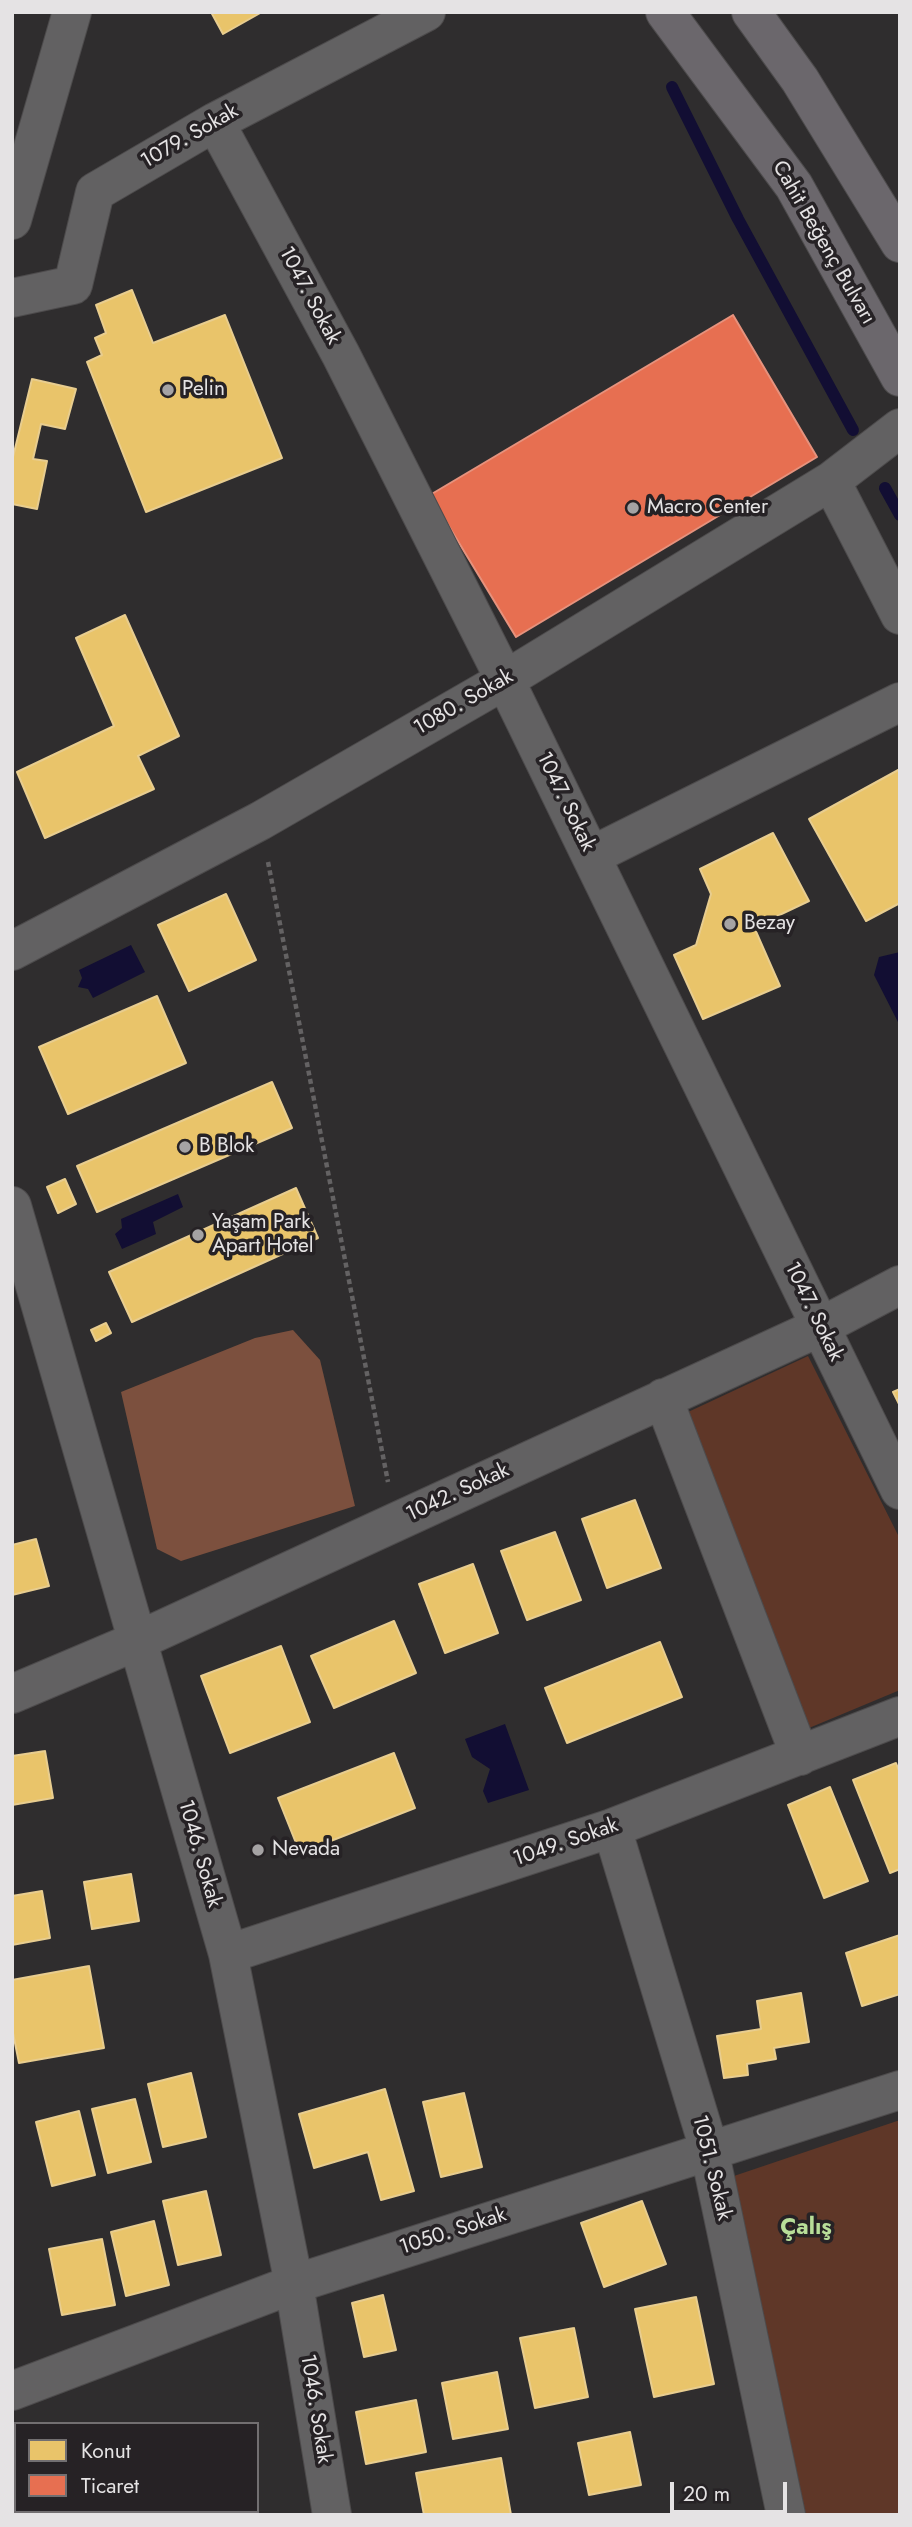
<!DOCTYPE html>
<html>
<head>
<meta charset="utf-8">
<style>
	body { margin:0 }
	#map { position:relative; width:912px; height:2527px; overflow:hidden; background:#2f2d2e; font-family:Jost,sans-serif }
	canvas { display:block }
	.frame { position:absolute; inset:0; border:14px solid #e5e3e4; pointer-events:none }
	.legend { position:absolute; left:14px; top:2422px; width:245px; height:91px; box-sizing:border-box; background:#262225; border:2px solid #726f71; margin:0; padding:9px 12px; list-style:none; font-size:21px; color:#e5e3e4 }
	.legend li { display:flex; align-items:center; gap:14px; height:35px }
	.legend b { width:35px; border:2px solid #726f71 }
	.scale { position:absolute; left:670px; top:2482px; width:117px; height:32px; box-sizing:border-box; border:4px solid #e5e3e4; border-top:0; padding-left:9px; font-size:21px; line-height:24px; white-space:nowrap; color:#e5e3e4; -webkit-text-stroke:5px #262225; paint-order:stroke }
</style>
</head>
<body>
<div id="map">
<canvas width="912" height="2527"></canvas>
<div class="frame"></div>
<ul class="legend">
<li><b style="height:19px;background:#e9c46a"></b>Konut</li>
<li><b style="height:19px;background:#e76f51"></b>Ticaret</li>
</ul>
<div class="scale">20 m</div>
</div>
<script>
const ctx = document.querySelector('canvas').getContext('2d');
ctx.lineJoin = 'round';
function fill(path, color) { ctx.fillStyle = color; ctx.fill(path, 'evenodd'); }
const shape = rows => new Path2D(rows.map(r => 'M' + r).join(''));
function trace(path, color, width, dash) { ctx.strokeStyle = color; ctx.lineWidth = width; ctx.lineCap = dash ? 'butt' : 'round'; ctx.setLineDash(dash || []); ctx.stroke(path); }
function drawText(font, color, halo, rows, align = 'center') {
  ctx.font = font + ' Jost,sans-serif'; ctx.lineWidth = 7; ctx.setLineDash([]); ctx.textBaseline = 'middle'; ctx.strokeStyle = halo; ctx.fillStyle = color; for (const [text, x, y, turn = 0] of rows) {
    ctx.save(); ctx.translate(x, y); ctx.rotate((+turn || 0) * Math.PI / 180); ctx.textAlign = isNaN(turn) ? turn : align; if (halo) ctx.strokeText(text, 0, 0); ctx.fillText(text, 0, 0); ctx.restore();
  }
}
const green = shape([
	[808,1356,900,1539,900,1690,809,1728,686,1413],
	[900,2120,900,2515,806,2515,728,2178]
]);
const forest = shape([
	[293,1330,320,1360,355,1506,181,1561,157,1549,121,1392,255,1338]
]);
const water = shape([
	[131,945,145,972,93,998,88,989,78,987,82,978,79,970],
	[900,952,900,1026,874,975,879,957],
	[178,1194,183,1207,153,1222,156,1234,122,1249,115,1234,122,1228,121,1219],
	[505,1724,529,1790,488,1803,483,1791,490,1769,472,1757,465,1739]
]);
const homes = shape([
	[211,12,262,12,223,34,211,12],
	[132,290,153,343,225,315,282,458,146,512,87,362,102,355,95,338,106,333,96,305,132,290],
	[32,379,76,389,65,429,41,424,33,459,47,461,37,509,12,504,12,461,32,379],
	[125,615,179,736,138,756,154,789,45,838,17,772,114,726,76,638,125,615],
	[900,769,900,903,866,921,809,819,900,769],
	[773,833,809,901,754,927,780,986,703,1019,674,955,696,945,711,894,700,869,773,833],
	[226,894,256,960,189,991,158,925,226,894],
	[157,996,186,1063,68,1114,39,1047,157,996],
	[272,1082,292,1128,97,1212,77,1166,272,1082],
	[65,1179,76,1204,58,1213,47,1187,65,1179],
	[296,1188,318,1238,132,1322,109,1272,296,1188],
	[106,1323,111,1333,96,1341,91,1330,106,1323],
	[900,1389,900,1406,893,1392,900,1389],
	[635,1500,661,1568,607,1588,582,1519,635,1500],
	[555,1532,581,1600,527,1620,501,1551,555,1532],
	[36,1539,49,1586,12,1595,12,1545,36,1539],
	[473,1564,498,1633,445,1653,419,1584,473,1564],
	[394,1621,416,1673,334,1708,311,1656,394,1621],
	[660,1642,682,1697,567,1743,545,1688,660,1642],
	[281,1646,310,1722,230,1753,201,1676,281,1646],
	[45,1751,53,1798,12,1805,12,1756,45,1751],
	[394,1753,415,1808,300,1853,278,1798,394,1753],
	[896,1763,900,1773,900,1869,890,1873,853,1780,896,1763],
	[830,1787,868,1881,824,1898,788,1805,830,1787],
	[131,1874,139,1921,92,1929,84,1882,131,1874],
	[42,1891,50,1938,12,1945,12,1896,42,1891],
	[900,1935,900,1994,862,2006,846,1953,900,1935],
	[89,1966,104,2048,19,2063,12,2028,12,1980,89,1966],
	[801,1993,809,2042,774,2048,776,2059,747,2064,748,2075,724,2078,717,2036,761,2029,757,2001,801,1993],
	[191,2073,206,2137,163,2147,148,2084,191,2073],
	[385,2089,414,2191,381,2200,368,2152,314,2168,299,2114,385,2089],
	[464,2093,482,2167,441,2177,423,2102,464,2093],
	[135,2099,151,2162,108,2173,92,2109,135,2099],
	[79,2111,95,2175,52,2186,36,2122,79,2111],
	[206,2191,221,2255,178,2265,163,2201,206,2191],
	[642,2201,666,2264,604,2287,581,2223,642,2201],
	[154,2221,169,2285,126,2296,111,2232,154,2221],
	[102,2239,115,2305,62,2315,49,2249,102,2239],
	[383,2295,396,2350,364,2357,352,2303,383,2295],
	[696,2297,714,2384,654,2397,635,2309,696,2297],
	[574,2328,588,2397,535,2408,520,2338,574,2328],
	[497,2372,508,2429,453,2439,442,2383,497,2372],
	[416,2400,426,2452,366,2464,356,2412,416,2400],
	[630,2432,641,2485,589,2495,578,2443,630,2432],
	[501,2458,511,2515,424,2515,416,2473,501,2458]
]);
const shops = shape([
	[733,315,817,457,516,637,430,495,733,315]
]);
const stream = shape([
	[672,87,738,219,853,430],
	[885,488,900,515]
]);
const path = shape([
	[268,862,388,1482]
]);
const minor = shape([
	[215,122,341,355,505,680,900,1490],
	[12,220,72,12],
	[12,298,73,285,95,192,215,122,426,12],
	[831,481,900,615],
	[591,856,900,702],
	[12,951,260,821,505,680,831,481,900,428],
	[12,1206,228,1954,294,2284,332,2515],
	[663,1398,800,1756],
	[12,1694,137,1641,820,1327,900,1285],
	[612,1828,709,2149,786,2515],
	[228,1954,612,1828,900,1716],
	[12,2391,294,2284,900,2090]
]);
const major = shape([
	[665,12,794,186,900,377],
	[751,12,800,80,900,243]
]);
const markers = [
	[168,390,7,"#a5a3a4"],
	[633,508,7,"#a5a3a4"],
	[730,924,7,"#a5a3a4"],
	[185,1147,7,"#a5a3a4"],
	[198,1235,7,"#a5a3a4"],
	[258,1850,7,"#a5a3a4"]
];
const streetNames = [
	["1079. Sokak",190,137,-30],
	["Cahit Beğenç Bulvarı",823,243,60],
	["1047. Sokak",309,296,62],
	["1080. Sokak",464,703,-30],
	["1047. Sokak",565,802,64],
	["1047. Sokak",813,1312,64],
	["1042. Sokak",458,1493,-25],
	["1049. Sokak",566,1843,-19],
	["1046. Sokak",199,1854,74],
	["1051. Sokak",711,2168,76],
	["1050. Sokak",453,2232,-18],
	["1046. Sokak",315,2409,81]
];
const poiNames = [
	["Pelin",182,390],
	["Macro Center",647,508],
	["Bezay",744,924],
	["B Blok",199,1147],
	["Yaşam Park",212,1223],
	["Apart Hotel",212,1247],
	["Nevada",272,1850]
];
const neighbourhoodNames = [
	["Çalış",806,2228]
];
fill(green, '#5f3728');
fill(forest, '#7c503e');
fill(water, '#120e33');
fill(homes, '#e9c46a');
trace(homes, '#e8cd8f', 2);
fill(shops, '#e76f51');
trace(shops, '#e6927d', 2);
trace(stream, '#120e33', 12);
trace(minor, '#4d4b4c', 40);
trace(major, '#4d4b4c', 40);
trace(path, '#646263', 4.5, [5, 3.5]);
trace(minor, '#626162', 38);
trace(major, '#6b676c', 38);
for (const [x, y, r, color] of markers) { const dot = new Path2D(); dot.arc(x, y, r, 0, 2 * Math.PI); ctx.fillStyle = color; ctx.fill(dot); trace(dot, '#262225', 2.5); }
drawText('21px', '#e5e3e4', '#262225', streetNames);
drawText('21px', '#e5e3e4', '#262225', poiNames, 'left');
drawText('bold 23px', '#b8de99', '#262225', neighbourhoodNames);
</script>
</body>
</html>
